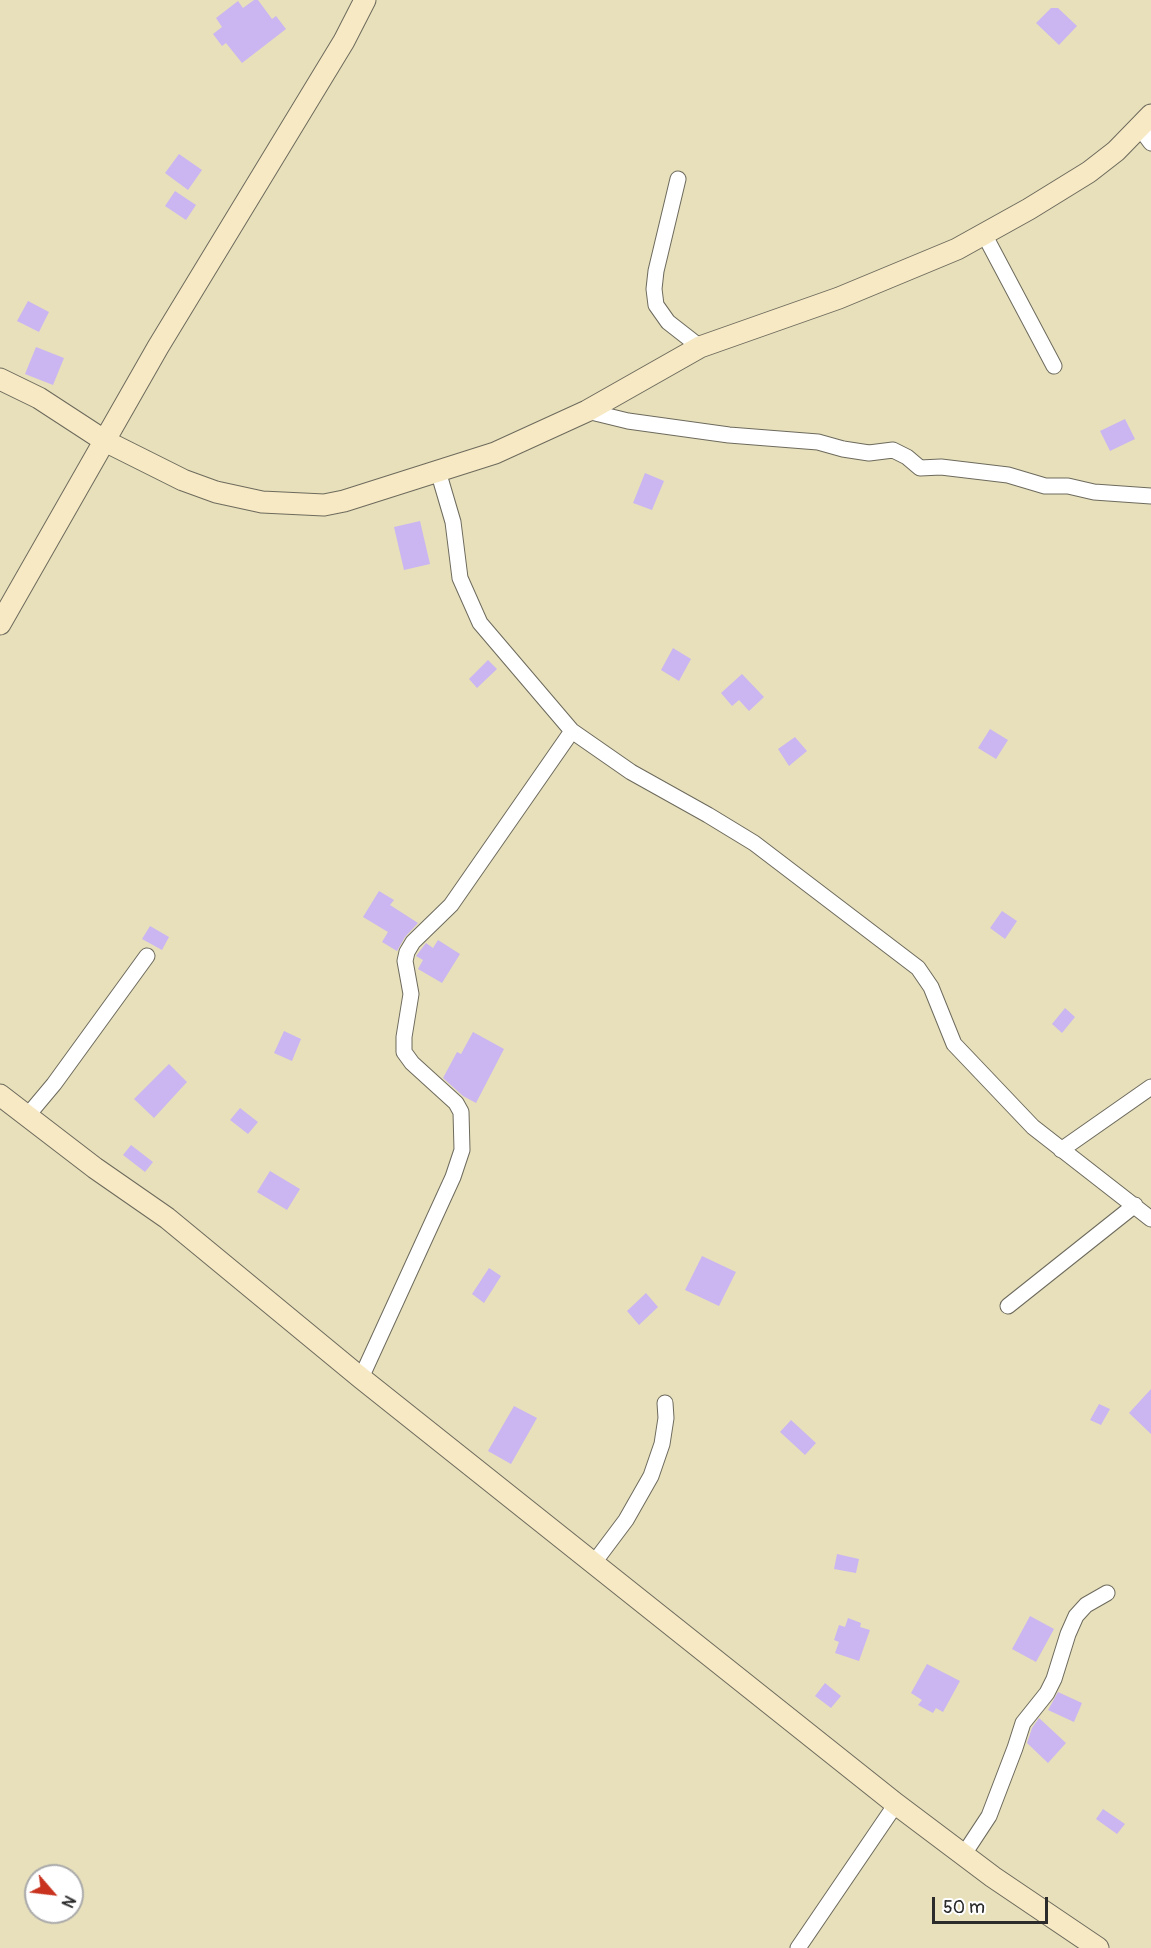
<!DOCTYPE html>
<html>
<head>
<meta charset="utf-8">
<style>
	body { margin:0 }
	#map { position:relative; width:1151px; height:1948px; overflow:hidden; background:#e7e0bb; font-family:Pangolin,sans-serif }
	canvas { display:block }
	.north { position:absolute; left:24px; top:1864px; width:60px; height:60px; box-sizing:border-box; background:#fff; border:2px solid #aaa; border-radius:50%; rotate:118deg; font-size:16px; font-weight:700; line-height:24px; text-align:center; color:#2b2b2b }
	.north::after { content:''; display:block; margin:auto; width:21px; height:27px; background:#c8321e; clip-path:polygon(50% 0,100% 100%,50% 72%,0 100%) }
	.scale { position:absolute; left:932px; top:1897px; width:116px; height:27px; box-sizing:border-box; border:3px solid #2b2b2b; border-top:0; padding-left:8px; font-size:18px; line-height:21px; white-space:nowrap; color:#2b2b2b; -webkit-text-stroke:4px #fff; paint-order:stroke }
</style>
</head>
<body>
<div id="map">
<canvas width="1151" height="1948"></canvas>
<div class="north">N</div>
<div class="scale">50 m</div>
</div>
<script>
const ctx = document.querySelector('canvas').getContext('2d');
ctx.lineJoin = 'round';
function fill(path, color) { ctx.fillStyle = color; ctx.fill(path, 'evenodd'); }
const shape = rows => new Path2D(rows.map(r => 'M' + r).join(''));
function trace(path, color, width, dash) { ctx.strokeStyle = color; ctx.lineWidth = width; ctx.lineCap = dash ? 'butt' : 'round'; ctx.setLineDash(dash || []); ctx.stroke(path); }
const building = shape([
	[254,0,258,0,272,19,276,16,286,29,242,63,226,43,222,46,213,34,222,27,216,18,238,1,243,8],
	[1051,8,1058,8,1077,26,1059,45,1036,23],
	[179,154,202,170,188,190,165,173],
	[175,191,196,205,186,220,165,206],
	[28,301,49,312,39,332,17,321],
	[36,347,64,358,53,385,25,374],
	[1125,419,1135,439,1110,451,1100,431],
	[645,473,664,481,652,510,633,503],
	[420,521,430,564,404,570,394,527],
	[673,648,691,659,679,681,661,670],
	[488,660,497,669,477,688,469,679],
	[742,674,764,697,749,711,739,700,732,706,721,693],
	[990,729,1008,740,996,759,978,748],
	[795,737,807,751,789,766,778,749],
	[379,891,394,900,390,905,418,923,405,937,397,951,382,942,388,932,363,917],
	[1002,911,1017,921,1005,939,990,928],
	[150,926,169,937,162,950,142,939],
	[438,940,460,954,442,983,418,969,423,960,416,956,426,943,433,948],
	[1065,1008,1075,1017,1062,1033,1052,1024],
	[284,1031,301,1039,292,1061,274,1053],
	[473,1032,504,1049,476,1103,463,1096,443,1078,457,1052,461,1054],
	[169,1064,187,1082,154,1118,134,1099],
	[240,1108,258,1122,248,1134,230,1120],
	[131,1145,153,1162,145,1172,123,1155],
	[270,1171,300,1189,287,1210,257,1192],
	[702,1256,736,1272,719,1306,685,1290],
	[489,1268,501,1276,484,1303,472,1294],
	[646,1293,658,1307,639,1325,627,1311],
	[1151,1389,1151,1434,1129,1413],
	[1099,1404,1110,1409,1101,1425,1090,1420],
	[514,1406,537,1418,511,1464,488,1451],
	[791,1420,816,1443,805,1455,780,1432],
	[837,1554,859,1559,856,1573,834,1569],
	[1030,1616,1054,1629,1036,1662,1012,1649],
	[848,1618,861,1623,860,1627,870,1630,859,1661,835,1653,839,1642,834,1640,839,1625,845,1627],
	[927,1664,960,1681,943,1712,936,1708,933,1713,918,1705,922,1700,911,1693],
	[825,1683,841,1696,831,1708,815,1696],
	[1058,1692,1082,1703,1074,1722,1048,1710],
	[1039,1718,1066,1743,1048,1763,1027,1743,1032,1728],
	[1103,1809,1125,1824,1117,1834,1096,1819]
]);
const street = shape([
	[1139,127,1151,143],
	[678,179,656,271,654,289,656,305,668,322,700,347],
	[984,234,1054,366],
	[587,411,628,421,729,435,818,442,843,449,869,453,893,450,907,457,920,468,941,467,1008,475,1045,486,1068,486,1094,492,1151,496],
	[438,471,453,522,460,578,480,623,572,731,631,772,708,815,754,843,918,968,931,987,954,1044,1033,1127,1151,1219],
	[28,1115,54,1084,147,956],
	[1061,1150,1151,1087],
	[1008,1306,1135,1205],
	[361,1378,453,1177,462,1150,461,1112,456,1103,412,1063,404,1052,404,1037,411,994,405,961,407,952,413,942,451,905,572,731],
	[593,1564,626,1520,651,1476,662,1444,666,1418,665,1403],
	[964,1854,989,1816,1015,1748,1023,1723,1047,1693,1054,1679,1068,1634,1076,1616,1086,1605,1107,1593],
	[798,1948,896,1804]
]);
const secondary = shape([
	[0,379,39,398,105,441,183,480,216,492,262,502,324,505,344,501,495,453,587,411,700,347,839,298,957,249,1029,209,1089,172,1116,151,1151,115],
	[0,624,158,347,344,41,365,0],
	[0,1095,95,1168,167,1218,361,1378,896,1804,993,1877,1098,1948]
]);
fill(building, '#cbb6f1');
trace(street, '#6d6a5d', 17);
trace(secondary, '#6d6a5d', 23);
trace(street, '#fff', 15);
trace(secondary, '#f7e9c3', 21);
</script>
</body>
</html>
